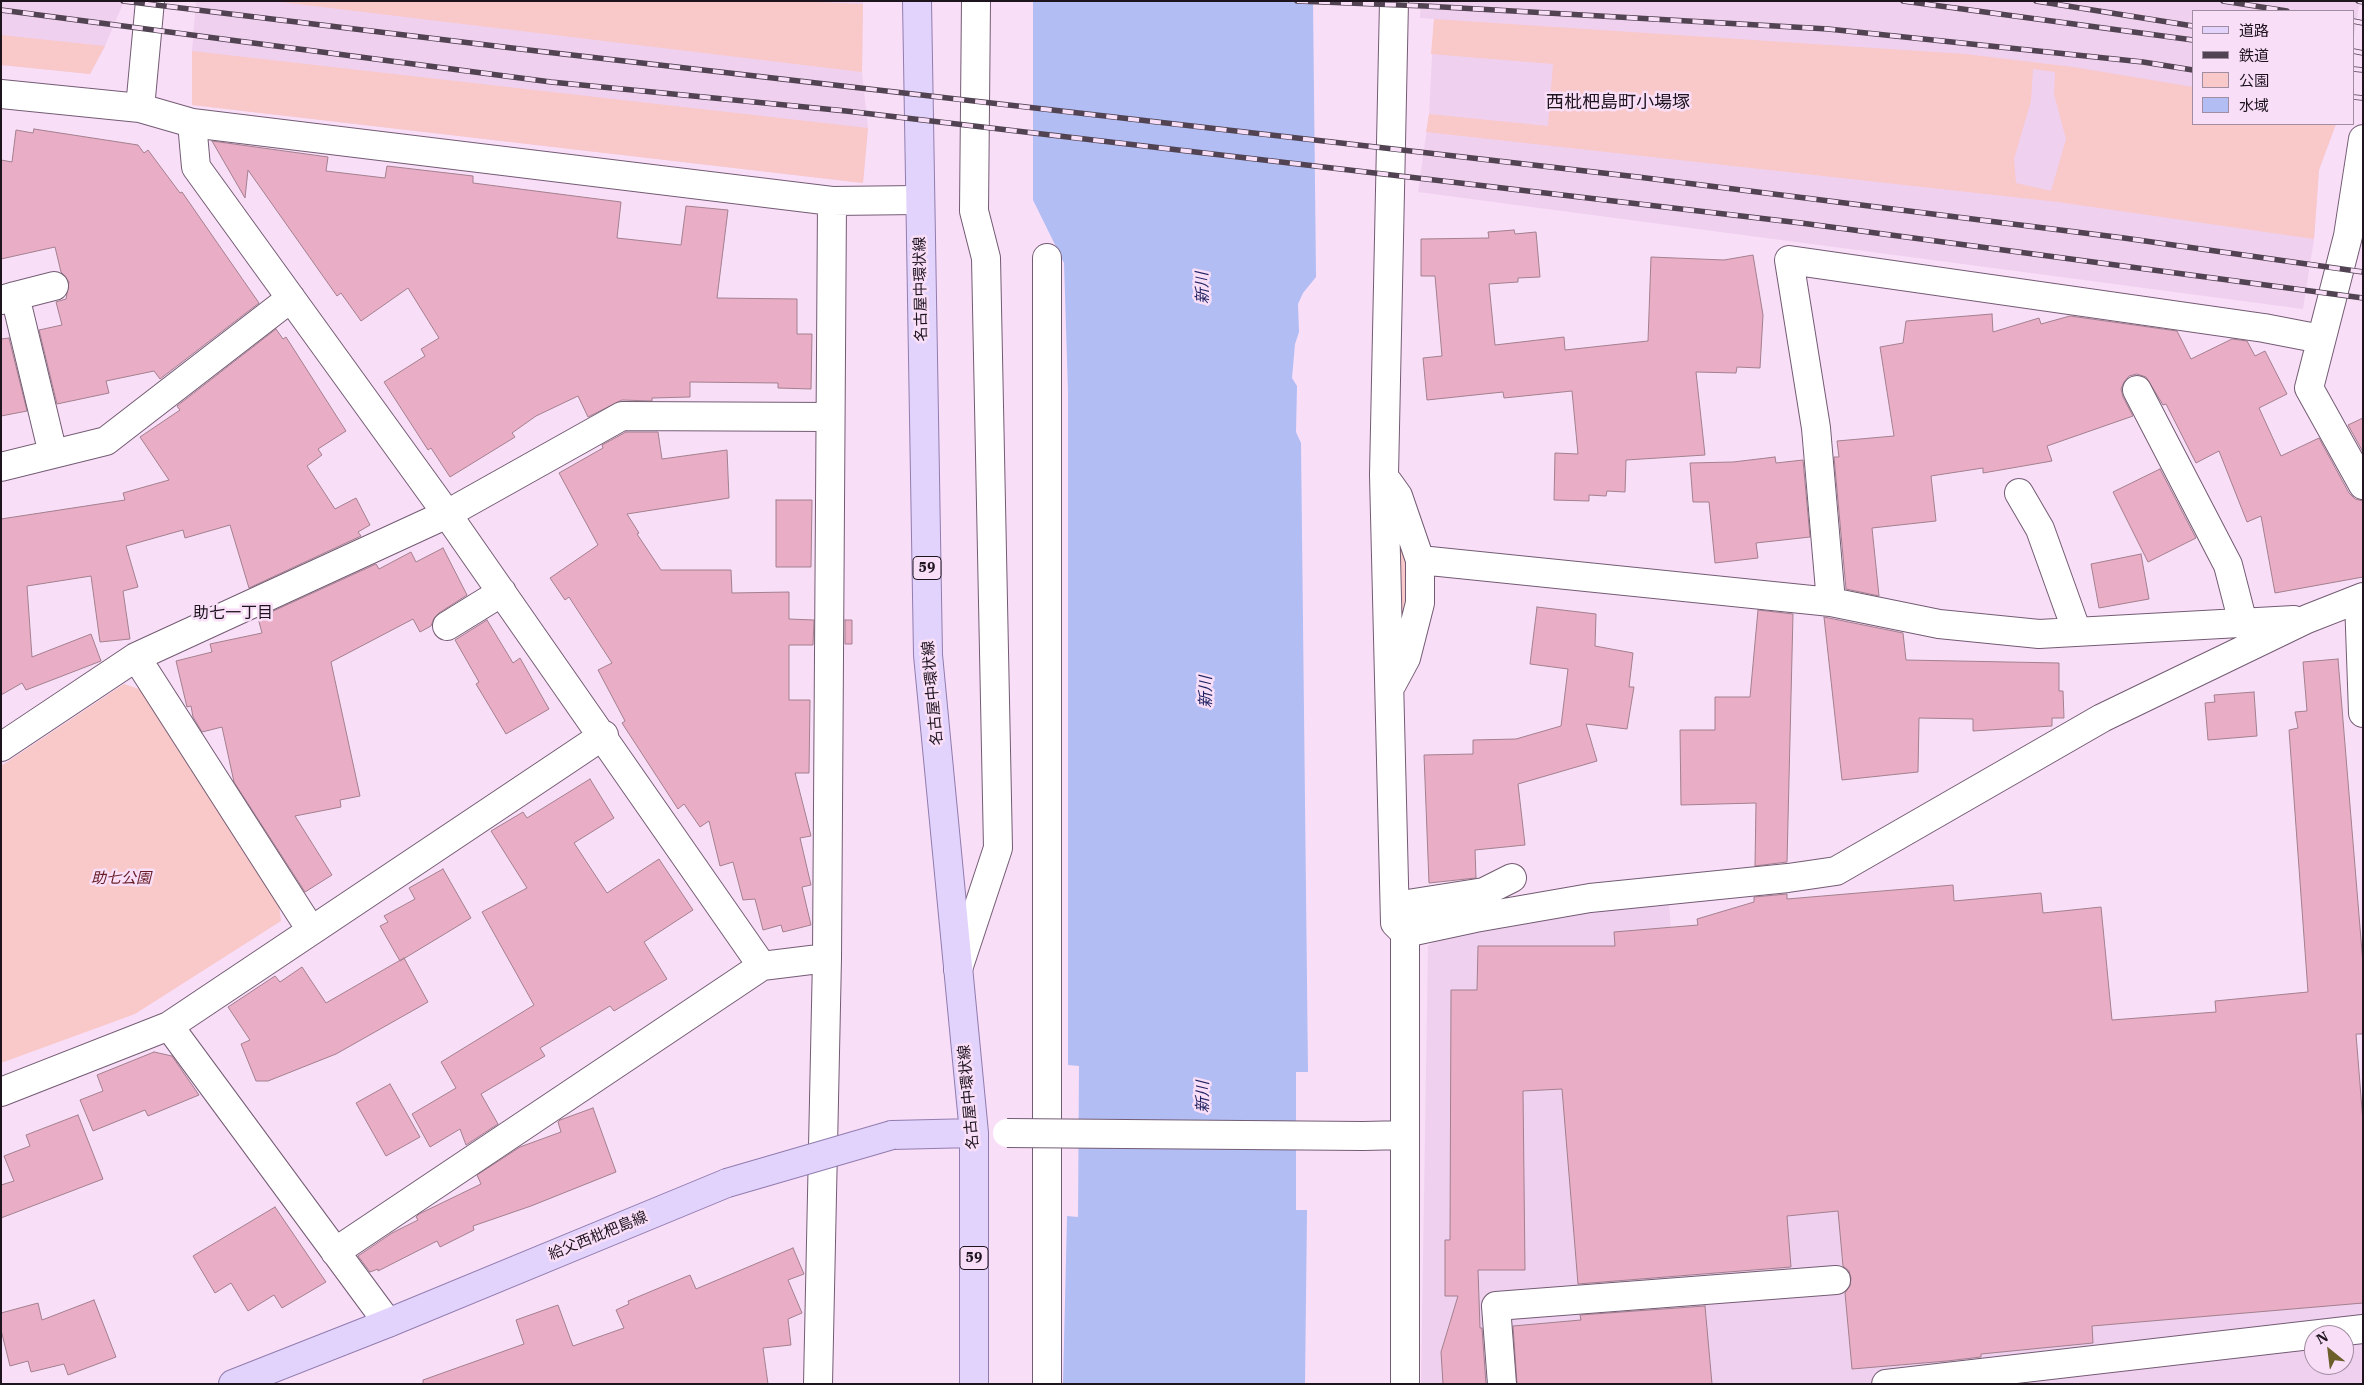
<!DOCTYPE html>
<html>
<head>
<meta charset="utf-8">
<style>
	body { margin:0 }
	#map { position:relative; width:2364px; height:1385px; overflow:hidden; background:#f9def8; font-family:"IBM Plex Serif","Noto Sans JP",serif }
	canvas { display:block }
	.frame { position:absolute; inset:0; border:2px solid #1e141e; pointer-events:none }
	.legend { position:absolute; left:2192px; top:10px; width:162px; height:115px; box-sizing:border-box; background:#f9def8; border:1px solid #a18da1; margin:0; padding:6px 9px; list-style:none; font-size:15px; color:#1e141e }
	.legend li { display:flex; align-items:center; gap:10px; height:25px }
	.legend b { width:25px; border:1px solid #a18da1 }
	.north { position:absolute; left:2304px; top:1325px; width:50px; height:50px; box-sizing:border-box; background:#f9def8; border:1px solid #a18da1; border-radius:50%; rotate:331deg; font-size:14px; font-weight:700; line-height:20px; text-align:center; color:#1e141e }
	.north::after { content:''; display:block; margin:auto; width:18px; height:22px; background:#6c5f2c; clip-path:polygon(50% 0,100% 100%,50% 72%,0 100%) }
</style>
</head>
<body>
<div id="map">
<canvas width="2364" height="1385"></canvas>
<div class="frame"></div>
<ul class="legend">
<li><b style="height:6px;background:#e2d3fd"></b>道路</li>
<li><b style="height:6px;background:#514351"></b>鉄道</li>
<li><b style="height:14px;background:#f9c8c8"></b>公園</li>
<li><b style="height:14px;background:#b1bdf3"></b>水域</li>
</ul>
<div class="north">N</div>
</div>
<script>
const ctx = document.querySelector('canvas').getContext('2d');
ctx.lineJoin = 'round';
function fill(path, color) { ctx.fillStyle = color; ctx.fill(path, 'evenodd'); }
const shape = rows => new Path2D(rows.map(r => 'M' + r).join(''));
function trace(path, color, width, dash) { ctx.strokeStyle = color; ctx.lineWidth = width; ctx.lineCap = dash ? 'butt' : 'round'; ctx.setLineDash(dash || []); ctx.stroke(path); }
function drawText(font, color, halo, rows, align = 'center') {
  ctx.font = font + ' "IBM Plex Serif","Noto Sans JP",serif'; ctx.lineWidth = 5; ctx.setLineDash([]); ctx.textBaseline = 'middle'; ctx.strokeStyle = halo; ctx.fillStyle = color; for (const [text, x, y, turn = 0] of rows) {
    ctx.save(); ctx.translate(x, y); ctx.rotate((+turn || 0) * Math.PI / 180); ctx.textAlign = isNaN(turn) ? turn : align; if (halo) ctx.strokeText(text, 0, 0); ctx.fillText(text, 0, 0); ctx.restore();
  }
}
const built = shape([
	[1,1,124,1,105,46,90,74,1,65],
	[196,1,863,1,862,72,868,128,863,183,192,105,192,51],
	[1421,1,2360,1,2353,41,2353,11,2193,11,2193,124,2336,124,2319,170,2314,239,2303,309,1418,192,1429,114,1434,19,1420,18],
	[1669,903,1680,1060,2363,1124,2363,1384,1421,1384,1428,946,1441,936,1554,916],
	[2314,1335,2344,1335,2344,1365,2314,1365]
]);
const green = shape([
	[272,1,797,1,863,4,862,72],
	[1434,19,1965,54,2073,67,2193,87,2193,124,2336,124,2319,170,2314,239,2058,202,1426,132,1429,114,1548,126,1553,64,1431,54],
	[2033,69,2055,72,2054,94,2066,139,2051,191,2016,183,2014,159,2031,101],
	[1,35,105,46,90,74,1,65],
	[192,51,868,128,863,183,192,105],
	[1395,504,1411,549,1412,598,1398,654],
	[124,684,145,691,279,905,281,921,135,1014,1,1063,1,766]
]);
const water = shape([
	[1033,1,1313,1,1316,277,1303,293,1298,304,1299,332,1295,344,1292,378,1297,386,1296,432,1301,443,1308,1072,1296,1072,1296,1210,1307,1210,1305,1384,1063,1384,1067,1216,1078,1217,1079,1066,1068,1065,1068,392,1064,263,1033,200]
]);
const building = shape([
	[34,129,138,145,144,153,148,150,180,193,182,192,259,303,160,379,154,371,106,381,109,393,57,404,39,330,62,325,56,302,66,299,69,282,61,272,55,247,1,259,1,160,12,162,16,130,33,133,34,129],
	[212,141,328,157,326,171,385,178,387,166,473,176,473,183,621,202,617,238,681,245,686,206,728,210,717,298,797,299,797,334,812,334,811,389,778,388,778,383,690,382,690,397,652,398,652,401,622,400,588,417,578,396,536,416,512,433,515,437,450,477,431,448,428,450,384,382,425,356,421,349,439,338,408,288,361,321,341,293,337,296,248,170,245,198,212,141],
	[1514,230,1515,234,1536,232,1540,277,1518,278,1518,282,1489,284,1495,345,1564,337,1565,350,1648,341,1651,257,1724,260,1753,255,1763,315,1760,368,1737,367,1736,373,1696,372,1705,455,1626,460,1625,492,1607,491,1606,496,1589,495,1589,501,1554,500,1555,453,1578,454,1572,391,1504,398,1503,392,1427,400,1423,358,1442,356,1435,276,1421,276,1421,239,1489,238,1488,232,1514,230],
	[1992,314,1993,332,2039,318,2041,324,2070,316,2177,331,2191,359,2232,339,2247,341,2255,356,2265,351,2287,394,2259,408,2281,456,2319,438,2349,493,2355,499,2363,501,2363,577,2275,593,2261,516,2247,522,2219,451,2196,463,2166,404,2163,405,2146,377,2137,374,2129,376,2124,382,2121,389,2123,397,2133,416,2047,446,2052,461,1983,473,1983,468,1931,476,1936,521,1872,528,1879,596,1846,589,1834,457,1839,457,1837,441,1894,436,1880,347,1903,343,1906,321,1992,314],
	[276,329,283,339,286,337,346,431,318,449,322,455,307,466,335,509,356,498,370,525,358,532,361,536,249,588,230,525,185,538,183,530,126,546,138,587,123,591,130,639,100,642,91,576,27,586,32,657,91,634,101,661,26,690,22,683,1,695,1,519,125,500,123,493,169,480,140,437,180,410,177,406,276,329],
	[9,338,27,411,1,416,1,339,9,338],
	[2363,418,2363,452,2348,425,2363,418],
	[626,432,658,432,662,459,727,450,729,498,627,514,639,533,637,534,661,570,731,570,732,593,789,592,789,619,814,620,813,645,789,645,789,700,810,700,809,773,795,773,811,836,800,838,811,885,802,887,811,925,783,932,781,925,763,930,755,899,743,900,733,862,720,866,709,821,700,827,684,804,678,809,622,723,625,721,598,670,612,663,569,597,565,600,550,578,598,545,559,473,603,448,602,445,626,432],
	[1775,457,1776,463,1803,460,1810,537,1756,543,1758,558,1715,563,1709,502,1693,502,1690,463,1733,462,1775,457],
	[2160,469,2196,538,2148,562,2113,492,2160,469],
	[776,500,812,500,811,567,776,567,776,500],
	[443,548,467,595,439,613,434,618,431,626,420,632,413,619,331,662,360,796,340,800,341,807,295,816,332,875,305,892,234,782,222,727,202,732,193,717,191,706,187,707,176,661,212,652,210,644,262,633,258,618,376,564,379,569,411,552,416,562,443,548],
	[2141,554,2149,599,2099,608,2091,564,2141,554],
	[1537,607,1596,614,1595,646,1633,653,1629,687,1634,687,1627,729,1586,724,1597,761,1518,784,1525,845,1475,850,1476,878,1429,883,1424,755,1473,754,1473,740,1516,739,1561,726,1568,669,1530,664,1537,607],
	[1758,610,1793,614,1787,862,1755,866,1756,803,1681,805,1680,730,1715,730,1715,697,1750,697,1758,610],
	[1824,617,1903,633,1906,660,2059,663,2059,691,2063,691,2064,718,2052,718,2052,726,1973,731,1973,719,1919,718,1918,772,1842,780,1824,617],
	[487,620,513,663,520,658,549,709,506,734,476,684,479,682,455,640,487,620],
	[845,620,852,620,852,644,845,644,845,620],
	[2338,659,2363,964,2363,1034,2356,1034,2363,1122,2363,1303,2092,1326,2093,1343,1981,1354,1981,1357,1947,1361,1852,1369,1845,1293,1850,1286,1851,1278,1849,1271,1843,1266,1838,1211,1787,1216,1791,1267,1578,1284,1562,1089,1523,1091,1525,1270,1478,1270,1480,1328,1482,1328,1486,1384,1443,1384,1441,1352,1458,1296,1445,1296,1445,1240,1450,1240,1451,990,1477,990,1478,946,1615,946,1614,932,1698,925,1697,919,1754,902,1754,897,1787,894,1787,899,1953,885,1954,901,2041,893,2043,913,2101,907,2112,1020,2216,1012,2215,1001,2308,992,2289,730,2298,728,2295,712,2307,711,2303,662,2338,659],
	[2254,692,2257,736,2208,740,2205,703,2215,702,2214,695,2254,692],
	[590,779,614,818,574,843,607,893,659,859,693,910,644,942,667,979,614,1011,610,1006,540,1048,545,1056,481,1094,498,1124,466,1145,460,1129,430,1147,412,1114,456,1088,441,1062,534,1005,482,912,527,888,491,831,523,812,527,818,590,779],
	[443,869,471,918,400,961,380,926,388,922,384,916,415,899,409,888,443,869],
	[404,958,428,1002,336,1054,268,1081,256,1081,241,1044,250,1040,228,1007,275,976,280,982,302,967,326,1003,404,958],
	[154,1052,172,1056,199,1095,148,1116,145,1110,93,1131,80,1100,103,1091,97,1075,154,1052],
	[390,1084,420,1137,386,1156,356,1103,390,1084],
	[593,1108,616,1172,531,1206,473,1226,474,1230,440,1247,437,1241,378,1271,378,1269,370,1272,358,1256,392,1233,418,1220,416,1217,419,1214,481,1184,477,1175,520,1147,561,1132,558,1122,560,1120,593,1108],
	[78,1115,103,1179,1,1218,1,1185,14,1181,4,1156,30,1146,26,1135,78,1115],
	[275,1207,326,1282,282,1308,274,1295,248,1311,231,1283,215,1293,193,1256,275,1207],
	[793,1248,804,1274,788,1280,802,1313,788,1319,791,1345,763,1348,768,1384,423,1384,423,1380,524,1344,516,1320,558,1305,573,1346,624,1328,616,1310,629,1304,628,1301,690,1275,696,1289,793,1248],
	[94,1300,116,1357,68,1375,64,1364,31,1372,28,1361,10,1366,1,1330,1,1313,38,1303,42,1320,94,1300],
	[1705,1306,1712,1384,1517,1384,1513,1326,1581,1320,1580,1315,1705,1306]
]);
const minor = shape([
	[1394,1,1384,475,1395,923,1405,933,1405,1384],
	[1,94,140,108,192,123,832,201,919,200],
	[140,108,150,1],
	[192,123,196,167,447,514,762,966,827,958],
	[2363,139,2348,236,2309,388,2363,485],
	[15,296,54,286],
	[1,300,15,296,53,454],
	[2137,390,2228,565,2243,623],
	[1,467,106,441,291,298],
	[1388,482,1398,496,1420,560,1420,603,1406,658,1392,684],
	[2019,493,2040,529,2077,632],
	[1420,560,1831,602,1939,624,2039,634,2294,620],
	[2359,600,2363,713],
	[1831,602,1816,428,1789,260,2264,328,2321,339],
	[447,626,502,592],
	[136,657,311,930],
	[1,747,136,657,447,514,622,416,830,417],
	[1395,906,1484,892,1512,878],
	[1405,933,1475,918,1590,898,1788,878,1836,871,2102,718,2307,619,2363,597],
	[958,969,998,848,986,258,974,211,976,1],
	[169,1026,388,1323],
	[1,1092,169,1026,604,735],
	[1363,1136,1405,1135],
	[335,1252,762,966],
	[818,1384,827,958,832,201],
	[1047,1384,1047,258],
	[1502,1384,1496,1306,1836,1280],
	[1886,1384,2363,1329]
]);
const major = shape([
	[917,1,928,655,974,1133,974,1384],
	[892,1135,974,1133],
	[233,1384,388,1323,727,1183]
]);
const rail = shape([
	[123,1,537,51,1638,177,2124,238,2363,272],
	[1297,1,1425,6,1828,29,2143,62,2193,70],
	[1903,1,2193,40],
	[2036,1,2193,26],
	[2223,1,2287,11],
	[2358,1,2363,2],
	[1,10,551,82,846,111,1801,223,2363,298],
	[2353,21,2363,23],
	[2353,51,2363,53],
	[2353,69,2363,70],
	[2353,97,2363,98]
]);
const minorBridge = shape([
	[1007,1133,1363,1136]
]);
const majorBridge = shape([
	[727,1183,892,1135]
]);
const shields = [
	[927,568,28],
	[974,1258,28]
];
const shieldNames = [
	["59",927,568],
	["59",974,1258]
];
const streetNames = [
	["名古屋中環状線",921,289,-91],
	["名古屋中環状線",933,693,-95],
	["名古屋中環状線",969,1097,-95],
	["給父西枇杷島線",598,1236,-22]
];
const parkNames = [
	["助七公園",121,879]
];
const waterNames = [
	["新川",1203,288,-91],
	["新川",1206,692,-90],
	["新川",1203,1097,-90]
];
const neighbourhoodNames = [
	["助七一丁目",233,613]
];
const quarterNames = [
	["西枇杷島町小場塚",1618,103]
];
fill(built, '#f0d0ef');
fill(green, '#f9c8c8');
fill(water, '#b1bdf3');
fill(building, '#eaadc6');
trace(building, '#a2808e', 1);
trace(minor, '#735c73', 30);
trace(major, '#917dae', 30);
trace(minor, '#fff', 28);
trace(major, '#e2d3fd', 28);
trace(rail, '#514351', 5.5);
trace(rail, '#f9def8', 4, [11]);
trace(minorBridge, '#735c73', 30, []);
trace(majorBridge, '#917dae', 30, []);
trace(minorBridge, '#fff', 28);
trace(majorBridge, '#e2d3fd', 28);
for (const [x, y, w] of shields) { const box = new Path2D(); box.roundRect(x - w / 2, y - 11.5, w, 23, 4); ctx.fillStyle = '#f9def8'; ctx.fill(box); trace(box, '#1e141e', 1); }
drawText('bold 14px', '#1e141e', null, shieldNames);
drawText('15px', '#1e141e', '#f9def8', streetNames);
drawText('italic 15px', '#671b24', '#f9def8', parkNames);
drawText('italic 16px', '#212462', '#f9def8', waterNames);
drawText('16px', '#1e141e', '#f9def8', neighbourhoodNames);
drawText('18px', '#1e141e', '#f9def8', quarterNames);
</script>
</body>
</html>
